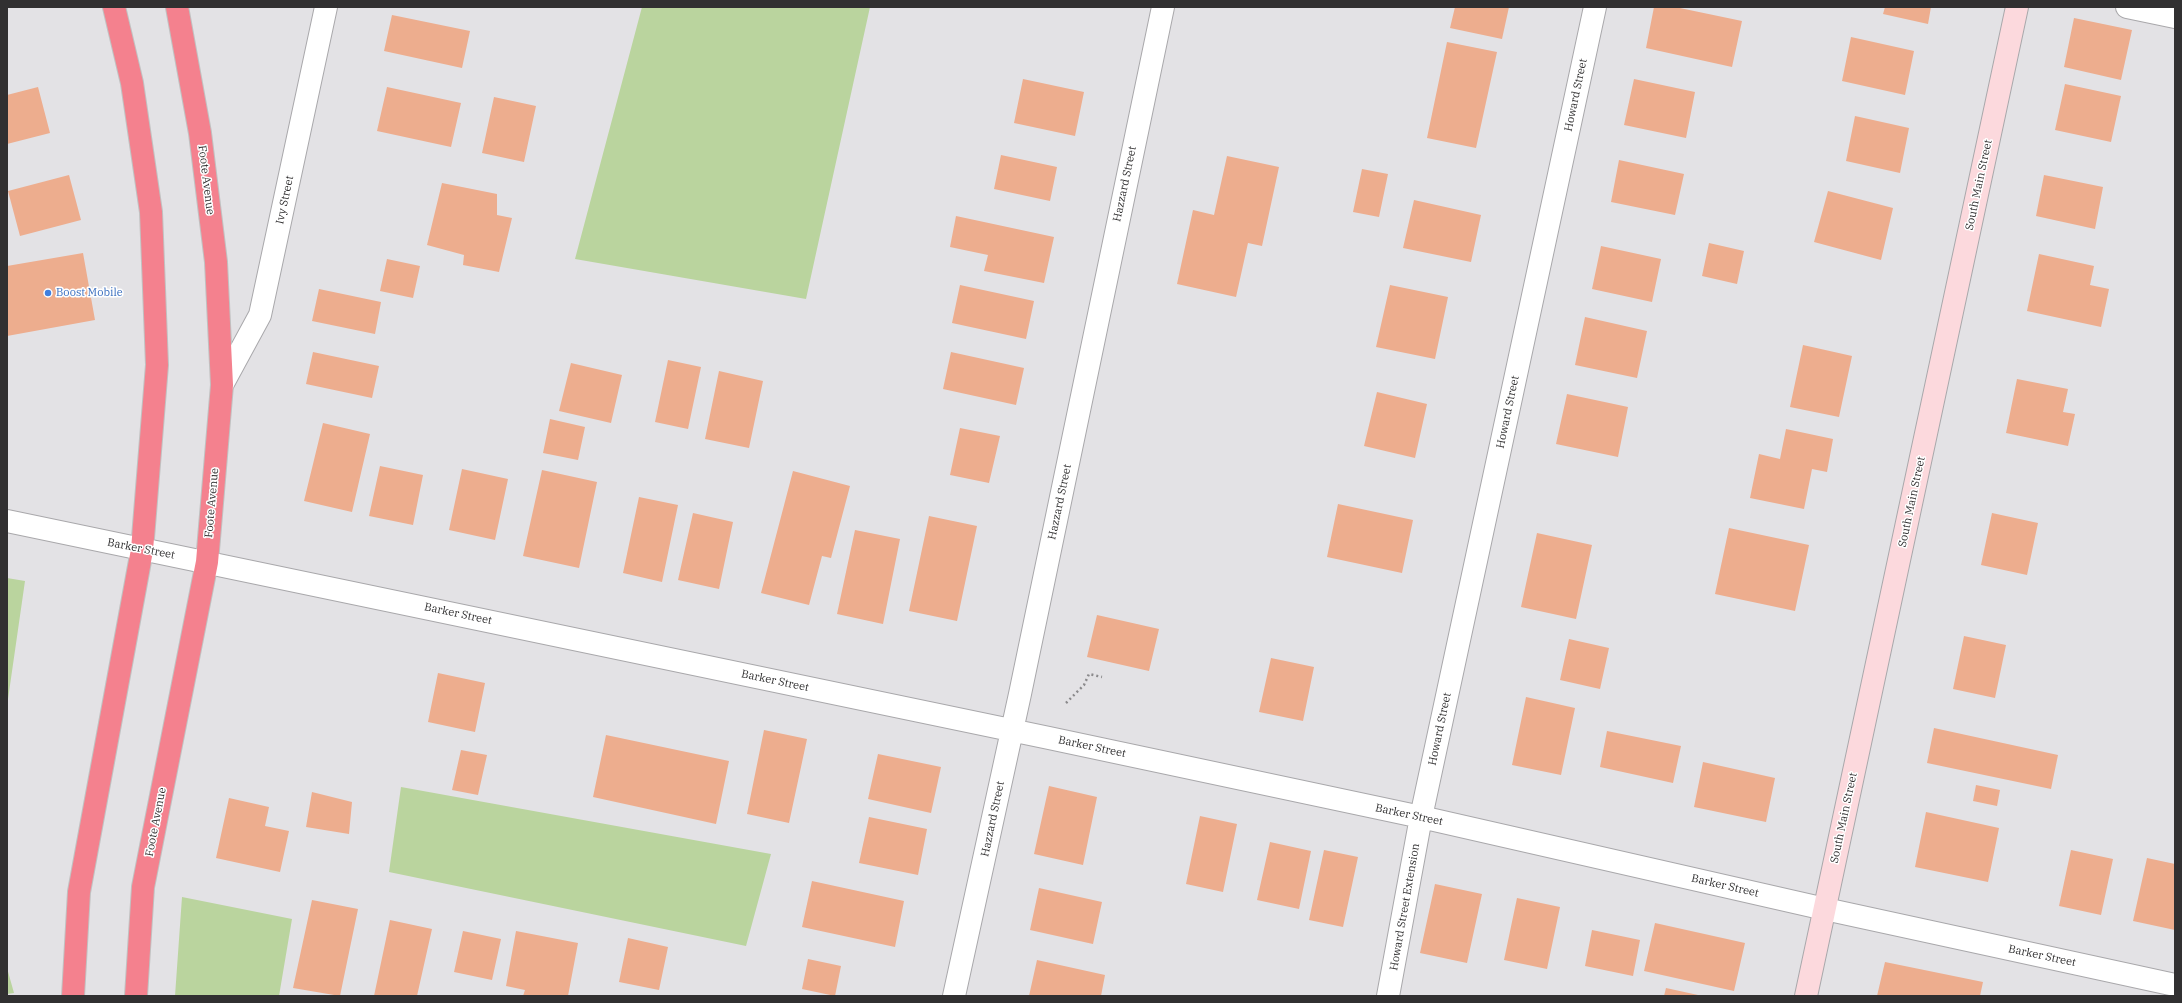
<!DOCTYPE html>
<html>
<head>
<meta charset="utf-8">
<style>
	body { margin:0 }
	#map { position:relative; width:2182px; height:1003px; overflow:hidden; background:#e3e2e5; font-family:"IBM Plex Serif",serif }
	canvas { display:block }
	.frame { position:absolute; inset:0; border:8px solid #313031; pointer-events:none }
</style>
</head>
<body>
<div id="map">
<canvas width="2182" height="1003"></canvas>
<div class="frame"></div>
</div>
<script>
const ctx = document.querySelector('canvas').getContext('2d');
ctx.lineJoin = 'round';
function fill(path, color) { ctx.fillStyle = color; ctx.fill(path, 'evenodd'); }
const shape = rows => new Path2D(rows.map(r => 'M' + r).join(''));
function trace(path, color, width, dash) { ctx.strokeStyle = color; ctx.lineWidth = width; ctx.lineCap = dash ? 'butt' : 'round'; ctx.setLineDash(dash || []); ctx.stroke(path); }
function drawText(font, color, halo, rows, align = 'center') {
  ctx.font = font + ' "IBM Plex Serif",serif'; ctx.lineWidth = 3; ctx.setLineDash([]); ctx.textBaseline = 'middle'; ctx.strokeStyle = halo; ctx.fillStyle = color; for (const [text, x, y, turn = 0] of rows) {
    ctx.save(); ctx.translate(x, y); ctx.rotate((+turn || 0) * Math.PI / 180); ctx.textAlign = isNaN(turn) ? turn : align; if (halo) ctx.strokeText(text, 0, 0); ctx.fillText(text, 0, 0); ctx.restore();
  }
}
const green = shape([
	[642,7,870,7,806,299,575,259],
	[7,578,25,581,7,706],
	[401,787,771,854,746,946,389,872],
	[182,897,292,919,279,996,175,996],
	[7,966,7,968,14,993,7,994]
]);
const building = shape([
	[1455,7,1509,7,1502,39,1450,28],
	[1654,7,1675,7,1742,21,1732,67,1646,48],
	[1885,7,1931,7,1928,24,1883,14],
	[392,15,470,31,462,68,384,51],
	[2074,18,2132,30,2121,80,2064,67],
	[1851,37,1914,51,1905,95,1842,81],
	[1447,42,1497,52,1476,148,1427,138],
	[1023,79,1084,92,1075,136,1014,123],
	[1634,79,1695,92,1686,138,1624,125],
	[2065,84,2121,96,2111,142,2055,130],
	[38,87,50,133,7,144,7,95],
	[387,87,461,103,451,147,377,131],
	[494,97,536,106,524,162,482,153],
	[1855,116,1909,128,1900,173,1846,161],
	[1001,155,1057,167,1050,201,994,189],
	[1227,156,1279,167,1262,246,1248,243,1236,297,1177,284,1193,210,1214,215],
	[1619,160,1684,174,1675,215,1611,202],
	[1362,169,1388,174,1379,217,1353,212],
	[69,175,81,220,20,236,8,191],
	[2044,175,2103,187,2095,229,2036,216],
	[442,183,497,194,497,215,512,218,499,272,463,265,464,255,427,245],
	[1828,191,1893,208,1881,260,1814,242],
	[1414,200,1481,215,1471,262,1403,248],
	[956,216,1054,237,1044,283,984,271,988,255,950,247],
	[1709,243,1744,251,1737,284,1702,276],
	[1601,246,1661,259,1652,302,1592,289],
	[83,253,95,320,7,336,7,266],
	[2039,254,2094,266,2090,285,2109,289,2101,327,2027,311],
	[387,259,420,266,413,298,380,291],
	[960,285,1034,301,1026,339,952,323],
	[1390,285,1448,297,1435,359,1376,347],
	[319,289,381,302,375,334,312,321],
	[1585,317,1647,331,1637,378,1575,365],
	[1803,345,1852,356,1839,417,1790,407],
	[313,352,379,366,372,398,306,384],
	[951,352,1024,368,1016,405,943,389],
	[668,360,701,367,688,429,655,422],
	[571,363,622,375,611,423,559,411],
	[719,371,763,381,749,448,705,439],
	[2017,379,2068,389,2063,412,2075,414,2068,446,2006,433],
	[1377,392,1427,404,1415,458,1364,446],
	[1567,394,1628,407,1618,457,1556,444],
	[550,419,585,427,578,460,543,453],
	[323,423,370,434,352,512,304,501],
	[960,428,1000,436,989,483,950,475],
	[1786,429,1833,439,1827,472,1812,469,1804,509,1750,498,1759,454,1780,459],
	[380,466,423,475,413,525,369,516],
	[462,469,508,479,495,540,449,530],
	[542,470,597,482,579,568,523,556],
	[793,471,850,486,831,558,822,556,809,605,761,593],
	[639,497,678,505,662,582,623,573],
	[1338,504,1413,520,1402,573,1327,557],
	[693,513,733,522,719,589,678,580],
	[1992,513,2038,523,2027,575,1981,565],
	[929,516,977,526,957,621,909,611],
	[1729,528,1809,545,1795,611,1715,594],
	[855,530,900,539,883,624,837,614],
	[1537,533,1592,545,1576,619,1521,607],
	[1097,615,1159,629,1149,671,1087,657],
	[1964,636,2006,645,1995,698,1953,689],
	[1569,639,1609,648,1600,689,1560,680],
	[1271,658,1314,667,1303,721,1259,712],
	[438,673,485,683,475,732,428,722],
	[1526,697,1575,708,1561,775,1512,765],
	[1934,728,2058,755,2051,789,1927,763],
	[764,730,807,739,789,823,747,814],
	[1607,731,1681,746,1673,783,1600,767],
	[606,735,729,761,716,824,593,797],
	[461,750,487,755,478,795,452,790],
	[878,754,941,767,931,813,868,799],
	[1703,762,1775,778,1766,822,1694,807],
	[1976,785,2000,790,1997,806,1973,801],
	[1049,786,1097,797,1083,865,1034,854],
	[312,792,352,802,349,834,306,827],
	[229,798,269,807,265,826,289,831,280,872,216,858],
	[1926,812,1999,828,1988,882,1915,867],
	[1200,816,1237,824,1223,892,1186,884],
	[869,817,927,829,918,875,859,863],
	[1270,842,1311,851,1299,909,1257,900],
	[1324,850,1358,857,1343,927,1309,920],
	[2071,850,2113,859,2101,915,2059,906],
	[2147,858,2175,864,2175,930,2133,921],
	[812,881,904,901,895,947,802,927],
	[1435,884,1482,894,1467,963,1420,953],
	[1039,888,1102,902,1093,944,1030,930],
	[1517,898,1560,907,1547,969,1504,960],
	[312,900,358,909,340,996,293,988],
	[390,920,432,929,417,996,374,996],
	[1655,923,1745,943,1734,991,1644,971],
	[1592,930,1640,940,1633,976,1585,966],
	[463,931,501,939,492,980,454,972],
	[516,931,578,943,568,996,523,996,525,990,506,986],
	[628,938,668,947,659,990,619,982],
	[808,959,841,966,835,996,802,989],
	[1037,960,1105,975,1101,996,1029,996],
	[1885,962,1983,982,1980,996,1877,996],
	[1666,988,1698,995,1698,996,1664,996]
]);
const path = shape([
	[1066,703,1084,685,1089,674,1102,677]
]);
const street = shape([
	[2127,7,2175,17],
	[222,385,260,315,326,7],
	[7,521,1049,738,1421,817,1825,909,2175,985],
	[954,996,1020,694,1163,7],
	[1388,996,1421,817,1595,7]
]);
const secondary = shape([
	[1806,996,2017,7]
]);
const highway = shape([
	[73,996,79,892,142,550,157,365,151,212,132,83,114,7],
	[136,996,143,887,207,562,222,385,216,262,200,133,177,7]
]);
const markers = [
	[48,293,4,"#3f7fe0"]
];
const streetNames = [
	["Howard Street",1576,95,-78],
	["Foote Avenue",206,180,83],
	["Hazzard Street",1125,184,-78],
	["South Main Street",1979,185,-78],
	["Ivy Street",285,200,-78],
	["Howard Street",1508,412,-78],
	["Hazzard Street",1060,502,-78],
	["South Main Street",1912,502,-78],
	["Foote Avenue",212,503,-85],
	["Barker Street",141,549,11],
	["Barker Street",458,614,12],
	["Barker Street",775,681,12],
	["Howard Street",1440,729,-78],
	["Barker Street",1092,747,12],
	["Barker Street",1409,815,12],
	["South Main Street",1844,818,-78],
	["Hazzard Street",993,819,-78],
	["Foote Avenue",156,822,-79],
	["Barker Street",1725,886,13],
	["Howard Street Extension",1405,907,-80],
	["Barker Street",2042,956,12]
];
const shopNames = [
	["Boost Mobile",56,293]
];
fill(green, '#bad49e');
fill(building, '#edad8e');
trace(street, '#a9a8ab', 24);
trace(secondary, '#a9a8ab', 24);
trace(highway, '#c1c1c1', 24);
trace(path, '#8b8a8c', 2.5, [2, 3]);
trace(street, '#fff', 22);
trace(secondary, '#fcd9dd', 22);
trace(highway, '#f4818e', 22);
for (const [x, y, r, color] of markers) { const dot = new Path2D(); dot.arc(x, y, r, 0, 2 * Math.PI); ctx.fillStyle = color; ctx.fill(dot); trace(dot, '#fff', 1.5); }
drawText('11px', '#313031', '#fff', streetNames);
drawText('11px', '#366cbe', '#fff', shopNames, 'left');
</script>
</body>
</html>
